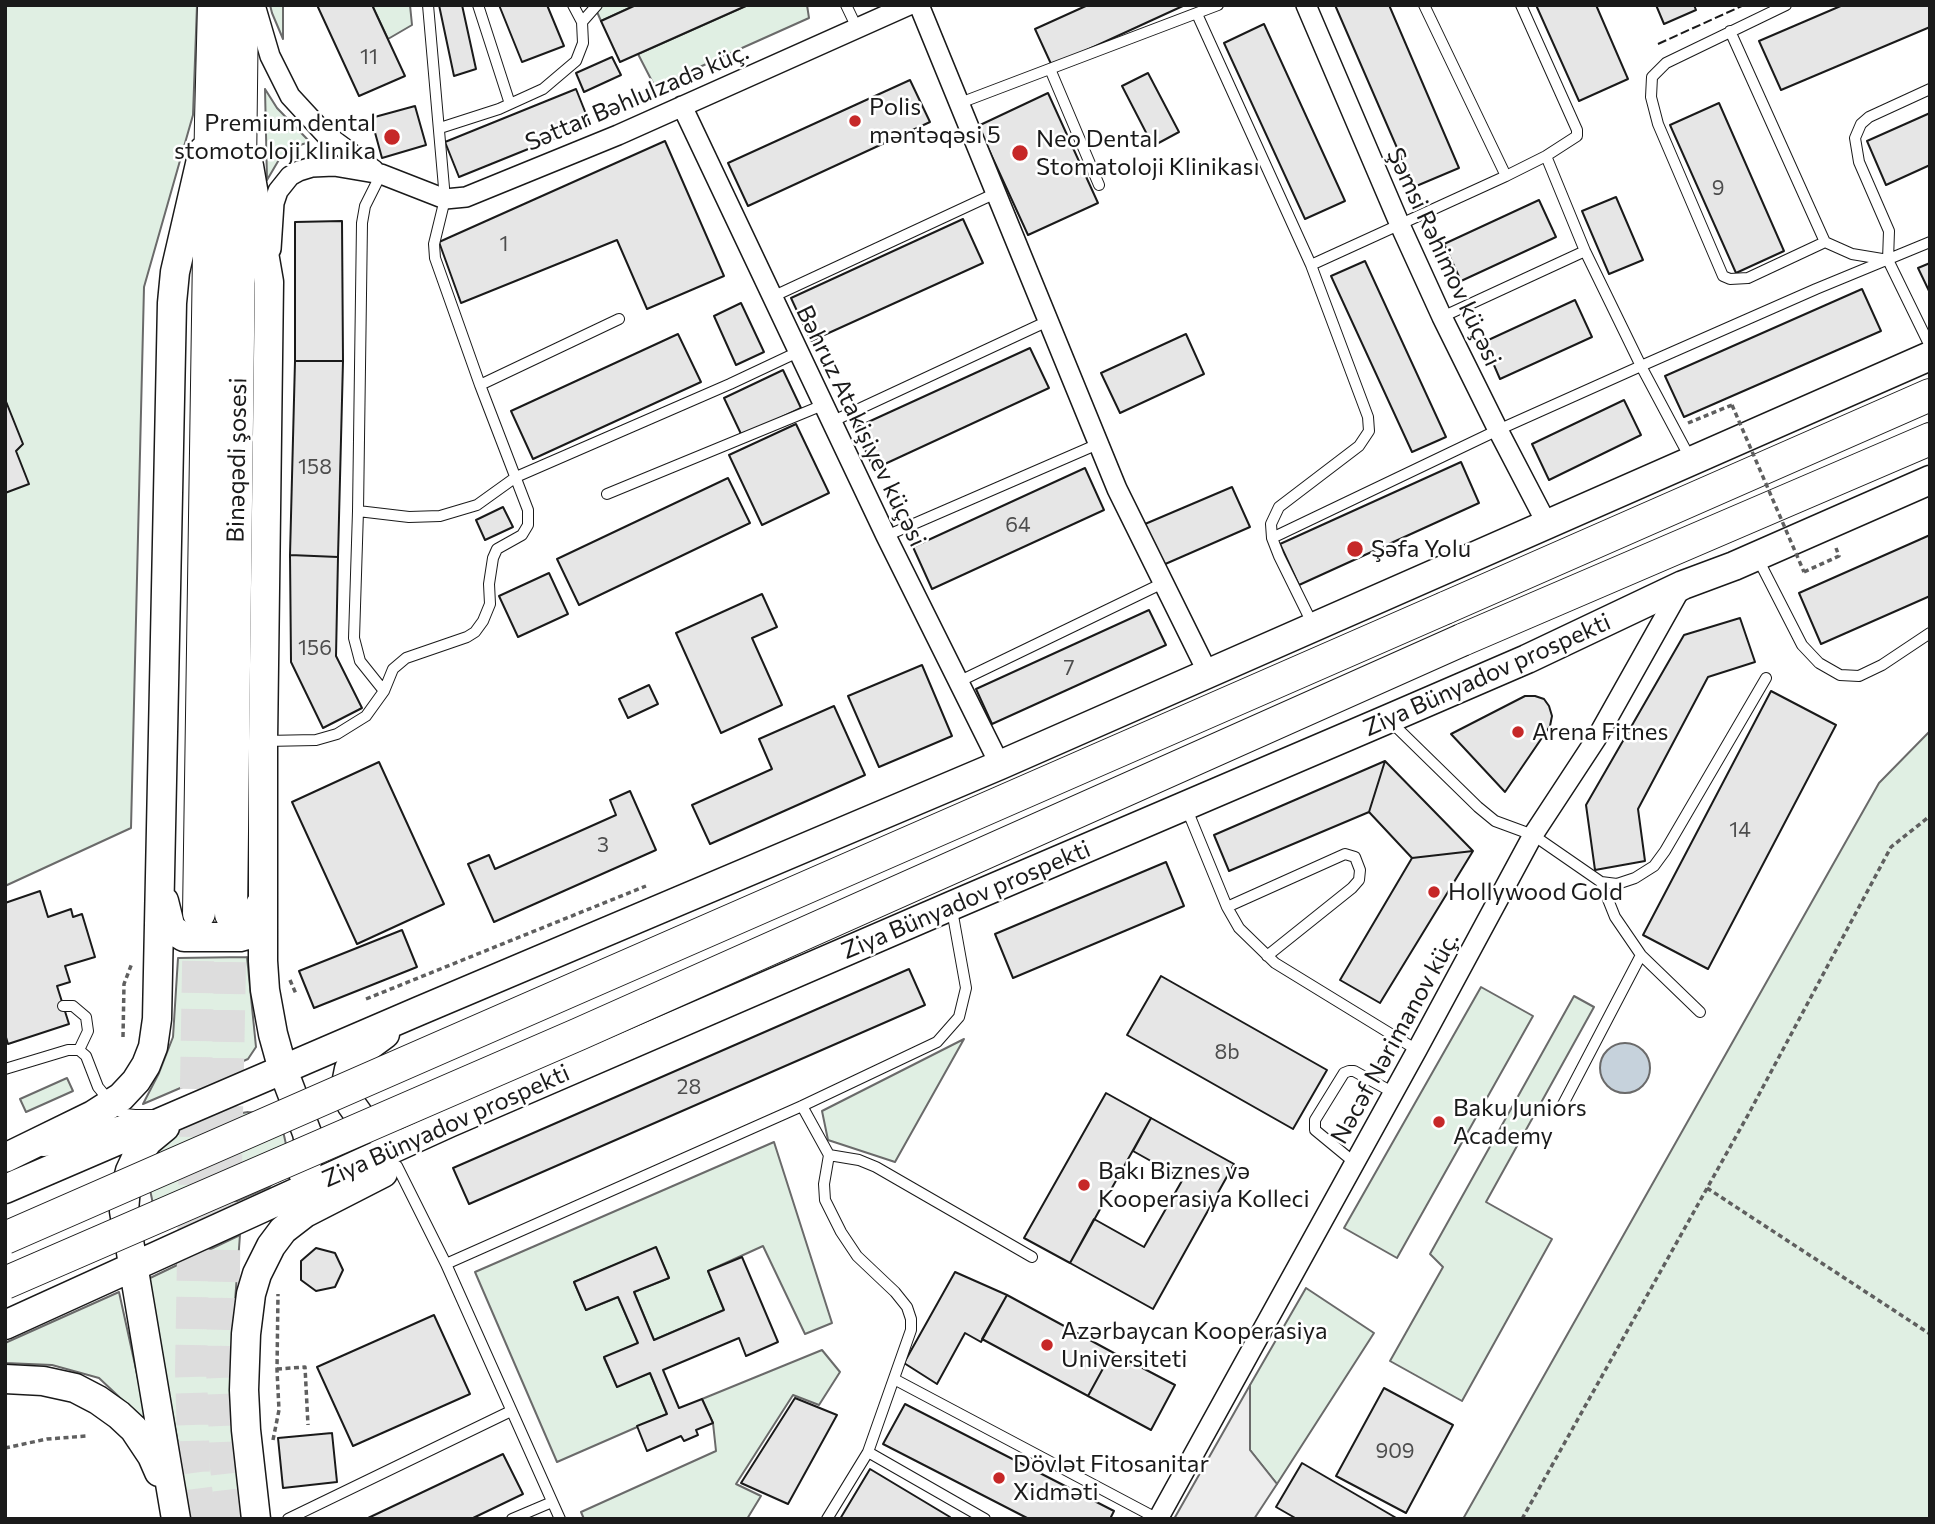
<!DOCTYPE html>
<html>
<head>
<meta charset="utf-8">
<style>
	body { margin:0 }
	#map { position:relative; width:1935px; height:1524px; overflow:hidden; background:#fff; font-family:Commissioner,sans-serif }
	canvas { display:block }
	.frame { position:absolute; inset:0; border:7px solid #1a1a1a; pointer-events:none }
</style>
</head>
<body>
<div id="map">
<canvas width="1935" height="1524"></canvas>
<div class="frame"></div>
</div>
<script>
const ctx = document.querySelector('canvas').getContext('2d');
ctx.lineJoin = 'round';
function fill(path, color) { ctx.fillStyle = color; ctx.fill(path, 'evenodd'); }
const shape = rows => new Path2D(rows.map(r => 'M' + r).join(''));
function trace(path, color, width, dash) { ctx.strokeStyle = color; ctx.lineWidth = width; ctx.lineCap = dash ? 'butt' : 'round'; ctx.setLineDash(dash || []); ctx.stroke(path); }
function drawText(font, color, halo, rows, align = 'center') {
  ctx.font = font + ' Commissioner,sans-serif'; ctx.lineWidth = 5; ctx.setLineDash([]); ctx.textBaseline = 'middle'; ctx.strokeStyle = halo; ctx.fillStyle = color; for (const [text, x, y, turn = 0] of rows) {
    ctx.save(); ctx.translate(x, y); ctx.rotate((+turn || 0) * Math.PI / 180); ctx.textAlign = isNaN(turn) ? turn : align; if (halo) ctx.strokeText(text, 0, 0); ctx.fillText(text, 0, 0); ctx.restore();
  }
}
const green = shape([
	[5,5,197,5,193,115,144,287,131,828,5,886,5,5],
	[270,5,283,5,283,39,272,13,270,5],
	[372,5,410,5,412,25,388,39,372,5],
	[594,5,636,5,601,21,594,5],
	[748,5,807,5,809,18,655,87,638,54,748,5],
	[265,89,277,108,310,142,293,147,280,158,267,180,265,89],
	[1930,731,1930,1519,1463,1519,1879,783,1930,731],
	[247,957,256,1047,248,1059,143,1104,159,1073,173,1037,178,958,247,957],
	[1481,987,1533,1016,1397,1258,1344,1228,1481,987],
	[1574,996,1594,1007,1486,1202,1552,1239,1462,1401,1390,1361,1443,1267,1430,1254,1574,996],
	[964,1039,895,1162,828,1140,822,1111,964,1039],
	[67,1078,73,1091,26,1112,20,1099,67,1078],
	[248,1112,268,1114,283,1131,288,1153,281,1176,269,1187,205,1215,182,1223,153,1204,149,1185,151,1164,159,1150,181,1131,214,1118,248,1112],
	[774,1142,832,1323,805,1334,763,1246,708,1271,724,1310,654,1340,634,1292,669,1278,656,1248,574,1282,586,1310,618,1297,638,1343,604,1358,617,1386,650,1373,667,1414,557,1462,475,1272,774,1142],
	[240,1235,233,1328,246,1519,188,1519,178,1444,148,1279,240,1235],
	[1306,1288,1374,1333,1277,1484,1250,1450,1250,1385,1306,1288],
	[119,1292,148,1424,99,1378,52,1365,5,1363,5,1343,119,1292],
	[822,1350,840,1372,819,1405,793,1395,736,1484,761,1496,747,1519,584,1519,581,1512,716,1451,713,1423,702,1399,822,1350]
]);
const parking = shape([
	[1250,1385,1250,1450,1277,1484,1254,1519,1174,1519,1250,1385]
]);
const water = shape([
	'1600 1068a25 25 0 1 1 50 0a25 25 0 1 1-50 0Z'
]);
const building = shape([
	[317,5,372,5,405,76,359,96,317,5],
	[439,5,462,5,476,69,454,76,439,5],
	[499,5,547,5,564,46,522,62,499,5],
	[636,5,748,5,620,62,601,21,636,5],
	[1088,5,1185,5,1052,66,1035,29,1088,5],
	[1335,5,1389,5,1459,168,1414,187,1335,5],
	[1536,5,1596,5,1628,79,1579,101,1536,5],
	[1656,5,1694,5,1696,10,1664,24,1656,5],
	[1843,5,1930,5,1930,27,1781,90,1759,41,1843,5],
	[1264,24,1345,201,1305,219,1224,43,1264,24],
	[612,57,621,75,584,92,576,73,612,57],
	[1148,73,1179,132,1153,146,1122,86,1148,73],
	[910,80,930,122,748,206,728,163,910,80],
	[576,89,590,124,459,177,445,142,576,89],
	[1048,93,1098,203,1028,235,978,126,1048,93],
	[1719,103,1784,251,1736,273,1670,125,1719,103],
	[415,106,426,145,382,158,371,118,415,106],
	[1930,113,1930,165,1886,185,1867,141,1930,113],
	[665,141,724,276,647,309,617,240,461,303,439,242,665,141],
	[1616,197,1643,260,1609,274,1582,211,1616,197],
	[1539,200,1556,237,1461,281,1444,244,1539,200],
	[963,219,983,263,811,341,791,298,963,219],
	[342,221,343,361,295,361,295,222,342,221],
	[1365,261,1446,437,1412,452,1331,276,1365,261],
	[1930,263,1930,293,1918,268,1930,263],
	[1862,289,1881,331,1684,417,1665,376,1862,289],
	[1575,300,1592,337,1500,379,1484,342,1575,300],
	[741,303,764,352,736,365,714,316,741,303],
	[678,334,701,382,533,459,511,411,678,334],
	[1186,334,1204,374,1120,413,1101,373,1186,334],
	[1030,348,1049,388,874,469,855,428,1030,348],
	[295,361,343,361,338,557,290,555,295,361],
	[783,370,801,408,742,436,724,398,783,370],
	[5,399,23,444,16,451,29,484,5,493,5,399],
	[1624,400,1641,435,1549,480,1532,444,1624,400],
	[796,424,829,493,762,525,729,455,796,424],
	[1461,462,1479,503,1299,585,1280,544,1461,462],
	[1085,468,1104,510,932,589,913,547,1085,468],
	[728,478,750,523,579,605,557,559,728,478],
	[1232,487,1250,527,1163,565,1145,524,1232,487],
	[503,507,513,527,485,540,476,520,503,507],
	[1930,535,1930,596,1821,644,1799,593,1930,535],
	[290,555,338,557,336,656,362,708,323,728,291,662,290,555],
	[549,573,568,614,518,637,499,596,549,573],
	[762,594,777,627,752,638,782,705,721,733,676,633,762,594],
	[1149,610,1166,645,992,724,976,689,1149,610],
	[1740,618,1755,662,1708,677,1638,809,1645,861,1595,870,1586,805,1684,635,1740,618],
	[922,665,952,736,879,767,848,696,922,665],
	[649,685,658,704,628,718,619,699,649,685],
	[1771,691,1836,725,1708,969,1643,935,1771,691],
	[1525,696,1535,696,1544,699,1549,706,1552,716,1550,726,1505,792,1451,734,1525,696],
	[834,706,865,775,710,844,692,805,772,769,759,739,834,706],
	[1385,761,1369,812,1229,871,1214,835,1385,761],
	[1385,761,1473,851,1412,858,1369,812,1385,761],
	[379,762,444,904,357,944,292,802,379,762],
	[630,791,656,850,494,922,468,864,489,855,495,869,616,815,610,800,630,791],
	[1473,851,1380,1003,1340,980,1412,858,1473,851],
	[1166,862,1184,906,1013,978,995,934,1166,862],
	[40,891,48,917,71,909,73,917,82,914,95,957,65,966,70,982,57,986,69,1024,8,1044,5,1034,5,903,40,891],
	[402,930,417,967,314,1008,299,971,402,930],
	[909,969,925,1005,469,1204,453,1168,909,969],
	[1161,976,1327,1070,1293,1129,1127,1035,1161,976],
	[1106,1093,1151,1118,1070,1263,1024,1238,1106,1093],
	[1151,1118,1234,1164,1153,1309,1070,1263,1094,1219,1144,1247,1183,1179,1133,1151,1151,1118],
	[656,1247,669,1278,634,1292,654,1340,724,1310,708,1271,742,1257,778,1342,746,1356,739,1338,663,1370,679,1408,702,1399,713,1423,696,1430,698,1435,684,1441,681,1436,647,1451,637,1426,667,1414,650,1373,617,1387,604,1357,638,1343,618,1297,586,1310,574,1282,656,1247],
	[316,1248,335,1253,343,1270,335,1287,316,1291,301,1280,301,1261,316,1248],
	[955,1272,1007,1295,981,1342,965,1333,937,1384,904,1363,955,1272],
	[1007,1295,1112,1352,1088,1396,982,1339,1007,1295],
	[434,1315,470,1394,353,1446,317,1367,434,1315],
	[1112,1352,1175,1385,1151,1430,1088,1396,1112,1352],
	[1384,1388,1453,1425,1406,1513,1336,1476,1384,1388],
	[795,1398,837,1415,788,1504,741,1483,795,1398],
	[905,1404,1114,1511,1110,1519,1029,1519,883,1444,905,1404],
	[332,1433,337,1482,283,1488,278,1438,332,1433],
	[503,1454,523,1494,471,1519,366,1519,503,1454],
	[1302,1463,1398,1519,1297,1519,1276,1507,1302,1463],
	[870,1469,950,1517,949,1519,840,1519,870,1469]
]);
const primaryTunnel = shape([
	[199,913,191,1371,194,1472,200,1519],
	[231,914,222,1369,226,1467,232,1519]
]);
const path = shape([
	[1688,423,1732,405],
	[1804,572,1839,556,1836,548],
	[290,980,296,994],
	[366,999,646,886],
	[123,1037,124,984,132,963],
	[1707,1188,1930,1334],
	[277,1369,305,1367,308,1425],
	[273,1440,279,1410,277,1370,278,1294],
	[5,1448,47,1439,87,1436],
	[1522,1519,1748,1115,1891,847,1930,816]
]);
const service = shape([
	[478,5,510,104],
	[846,5,857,28],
	[1786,5,1666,63,1652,77,1651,97,1658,124,1723,276,1730,279,1748,278,1825,242],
	[1197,14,1311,265,1368,417,1369,431,1359,446,1279,507,1271,524,1272,538,1279,556,1313,625],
	[582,22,597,5],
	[1730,31,1825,242,1852,254,1888,260],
	[1050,69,1099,185],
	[1930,89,1869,117,1861,124,1855,138,1859,162,1889,231,1888,260,1930,346],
	[960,103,1218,5],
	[440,128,499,109,543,89,576,61,583,43,582,22,573,5],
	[1546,156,1585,251,1641,366,1690,458],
	[381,174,365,206,362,223,358,511,354,638,360,661,384,691],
	[1506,176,1546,156,1577,136,1577,130,1521,5],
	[1311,265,1506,176,1424,5],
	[772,297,996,193],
	[1442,317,1585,251],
	[480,385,619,319],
	[831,422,1048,321],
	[607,494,823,405],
	[358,511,409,517,440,516,477,505,516,477,730,384,798,352],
	[886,536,1098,444],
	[1272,538,1498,430,1641,366,1816,289,1930,242],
	[1758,559,1802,645,1819,663,1840,675,1859,676,1882,665,1930,633],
	[958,682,1163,583],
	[1389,720,1478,807,1495,821,1533,835,1601,882,1617,884,1635,878,1654,866,1665,851,1766,678],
	[265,741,316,740,337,734,366,716,384,691,393,669,406,658,467,637,475,632,483,621,490,604,489,584,493,558,497,549,522,535,528,525,528,510,480,385,435,258,434,244,445,199,428,5],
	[1186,807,1227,907,1239,928,1275,963,1417,1050],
	[1601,882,1615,917,1641,955,1700,1012],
	[1227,907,1345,854,1355,857,1360,870,1359,880,1352,888,1267,956],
	[63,1006,73,1006,86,1017,88,1031,79,1050],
	[5,1069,68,1050,79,1050,86,1056,98,1087,117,1110,125,1114,135,1115,154,1115],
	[802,1106,829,1155,824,1184,825,1200,841,1232,857,1256,895,1292,907,1307,911,1319,911,1330,868,1452,827,1519],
	[1560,1110,1641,955],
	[829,1155,859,1160,876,1167,1032,1257],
	[1355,1163,1315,1130,1315,1120,1344,1073,1349,1071,1354,1071,1394,1093],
	[397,1166,446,1264,560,1519],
	[446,1264,802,1106,937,1042,959,1017,966,988,952,910],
	[894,1379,1158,1519],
	[868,1452,985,1519],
	[288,1519,511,1411],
	[512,1519,552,1502]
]);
const minor = shape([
	[255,5,270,56,290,96,325,134,374,170],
	[919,5,1117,489,1208,673],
	[1306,5,1400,225,1442,317,1498,430,1547,524],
	[682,106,886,536,1000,765],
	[271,249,274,203,278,191,290,176,299,171,312,167,334,166,381,174,445,199,466,197,618,135,909,5],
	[1158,1519,1417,1050,1533,835,1596,739,1682,586]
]);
const tertiary = shape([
	[43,1144,63,1142,127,1127]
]);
const secondary = shape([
	[249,166,269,282,263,741,263,961,265,990,273,1034,283,1070,307,1133,310,1149,308,1159,302,1171],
	[164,901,171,929,184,937,240,937,247,935,253,931,256,924,260,905],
	[385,1034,362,1051,349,1069,346,1084,351,1104,361,1118,373,1129,387,1131],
	[165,1127,148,1141,137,1156,130,1171,126,1187,124,1211,176,1519],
	[5,1158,93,1115,121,1097,136,1081,146,1065,153,1047,157,1019,172,303,175,272,203,151],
	[5,1189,419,1011,1000,765,1930,356],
	[5,1325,449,1123,951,906,1388,719,1527,659,1683,585,1734,566,1930,480],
	[5,1379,43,1381,75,1388,98,1400,119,1415,134,1429,152,1456,159,1472],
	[256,1519,246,1430,244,1390,246,1334,251,1294,257,1274,271,1246,283,1230,305,1213,383,1173]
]);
const primary = shape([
	[1445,608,1930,395],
	[1462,640,1930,439],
	[199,913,211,121,214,5],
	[231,914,242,5]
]);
const pathBridge = shape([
	[1732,405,1804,572]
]);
const primaryBridge = shape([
	[5,1238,1445,608],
	[5,1283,579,1034,1462,640]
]);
const fence = shape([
	[1658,44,1744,5]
]);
const markers = [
	[855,121,7,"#c62828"],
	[392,137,9,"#c62828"],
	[1020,153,9,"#c62828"],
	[1355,549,9,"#c62828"],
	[1518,732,7,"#c62828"],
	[1434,892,7,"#c62828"],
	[1439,1122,7,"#c62828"],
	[1084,1185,7,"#c62828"],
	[1047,1345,7,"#c62828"],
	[999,1478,7,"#c62828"]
];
const numberNames = [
	["11",369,57],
	["9",1718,188],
	["1",504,244],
	["158",315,467],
	["64",1018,525],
	["156",315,648],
	["7",1069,668],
	["14",1740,830],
	["3",603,845],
	["8b",1227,1052],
	["28",689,1087],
	["909",1395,1451]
];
const streetNames = [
	["Səttar Bəhlulzadə küç.",637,97,-23],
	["Şəmsi Rəhimov küçəsi",1444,257,65],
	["Bəhruz Atakişiyev küçəsi",861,426,64],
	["Binəqədi şosesi",237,460,-89],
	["Ziya Bünyadov prospekti",1487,675,-24],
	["Ziya Bünyadov prospekti",966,900,-23],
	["Nəcəf Nərimanov küç.",1395,1038,-61],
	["Ziya Bünyadov prospekti",446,1126,-24]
];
const poiNames = [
	["Polis",869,107],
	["məntəqəsi 5",869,135],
	["Premium dental",376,123,"right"],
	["stomotoloji klinika",376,151,"right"],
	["Neo Dental",1036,139],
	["Stomatoloji Klinikası",1036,167],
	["Şəfa Yolu",1371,549],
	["Arena Fitnes",1532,732],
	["Hollywood Gold",1448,892],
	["Baku Juniors",1453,1108],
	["Academy",1453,1136],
	["Bakı Biznes və",1098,1171],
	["Kooperasiya Kolleci",1098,1199],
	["Azərbaycan Kooperasiya",1061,1331],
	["Universiteti",1061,1359],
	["Dövlət Fitosanitar",1013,1464],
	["Xidməti",1013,1492]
];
fill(green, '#e0efe3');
trace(green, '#6a6a6a', 2);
fill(parking, '#ededed');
trace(parking, '#6a6a6a', 2);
fill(water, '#c6d2dc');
trace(water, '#6a6a6a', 2);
fill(building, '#e6e6e6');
trace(building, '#1a1a1a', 2);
trace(primaryTunnel, '#ddd', 32, [32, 16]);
trace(service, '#1a1a1a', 12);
trace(minor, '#1a1a1a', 22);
trace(tertiary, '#1a1a1a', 27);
trace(secondary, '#1a1a1a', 31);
trace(primary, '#1a1a1a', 34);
trace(path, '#5f5f5f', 3.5, [5, 3.5]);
trace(service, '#fff', 10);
trace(minor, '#fff', 19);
trace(tertiary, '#fff', 24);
trace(secondary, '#fff', 28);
trace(primary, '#fff', 32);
trace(primaryBridge, '#1a1a1a', 34, []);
trace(pathBridge, '#5f5f5f', 3.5, [5, 3.5]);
trace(primaryBridge, '#fff', 32);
trace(fence, '#1a1a1a', 2, [9, 3.5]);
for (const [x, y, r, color] of markers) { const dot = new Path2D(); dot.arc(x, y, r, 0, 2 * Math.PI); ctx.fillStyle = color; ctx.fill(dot); trace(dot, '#fff', 2.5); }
drawText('21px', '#4d4d4d', null, numberNames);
drawText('24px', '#1a1a1a', '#fff', streetNames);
drawText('24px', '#1a1a1a', '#fff', poiNames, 'left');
</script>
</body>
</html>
